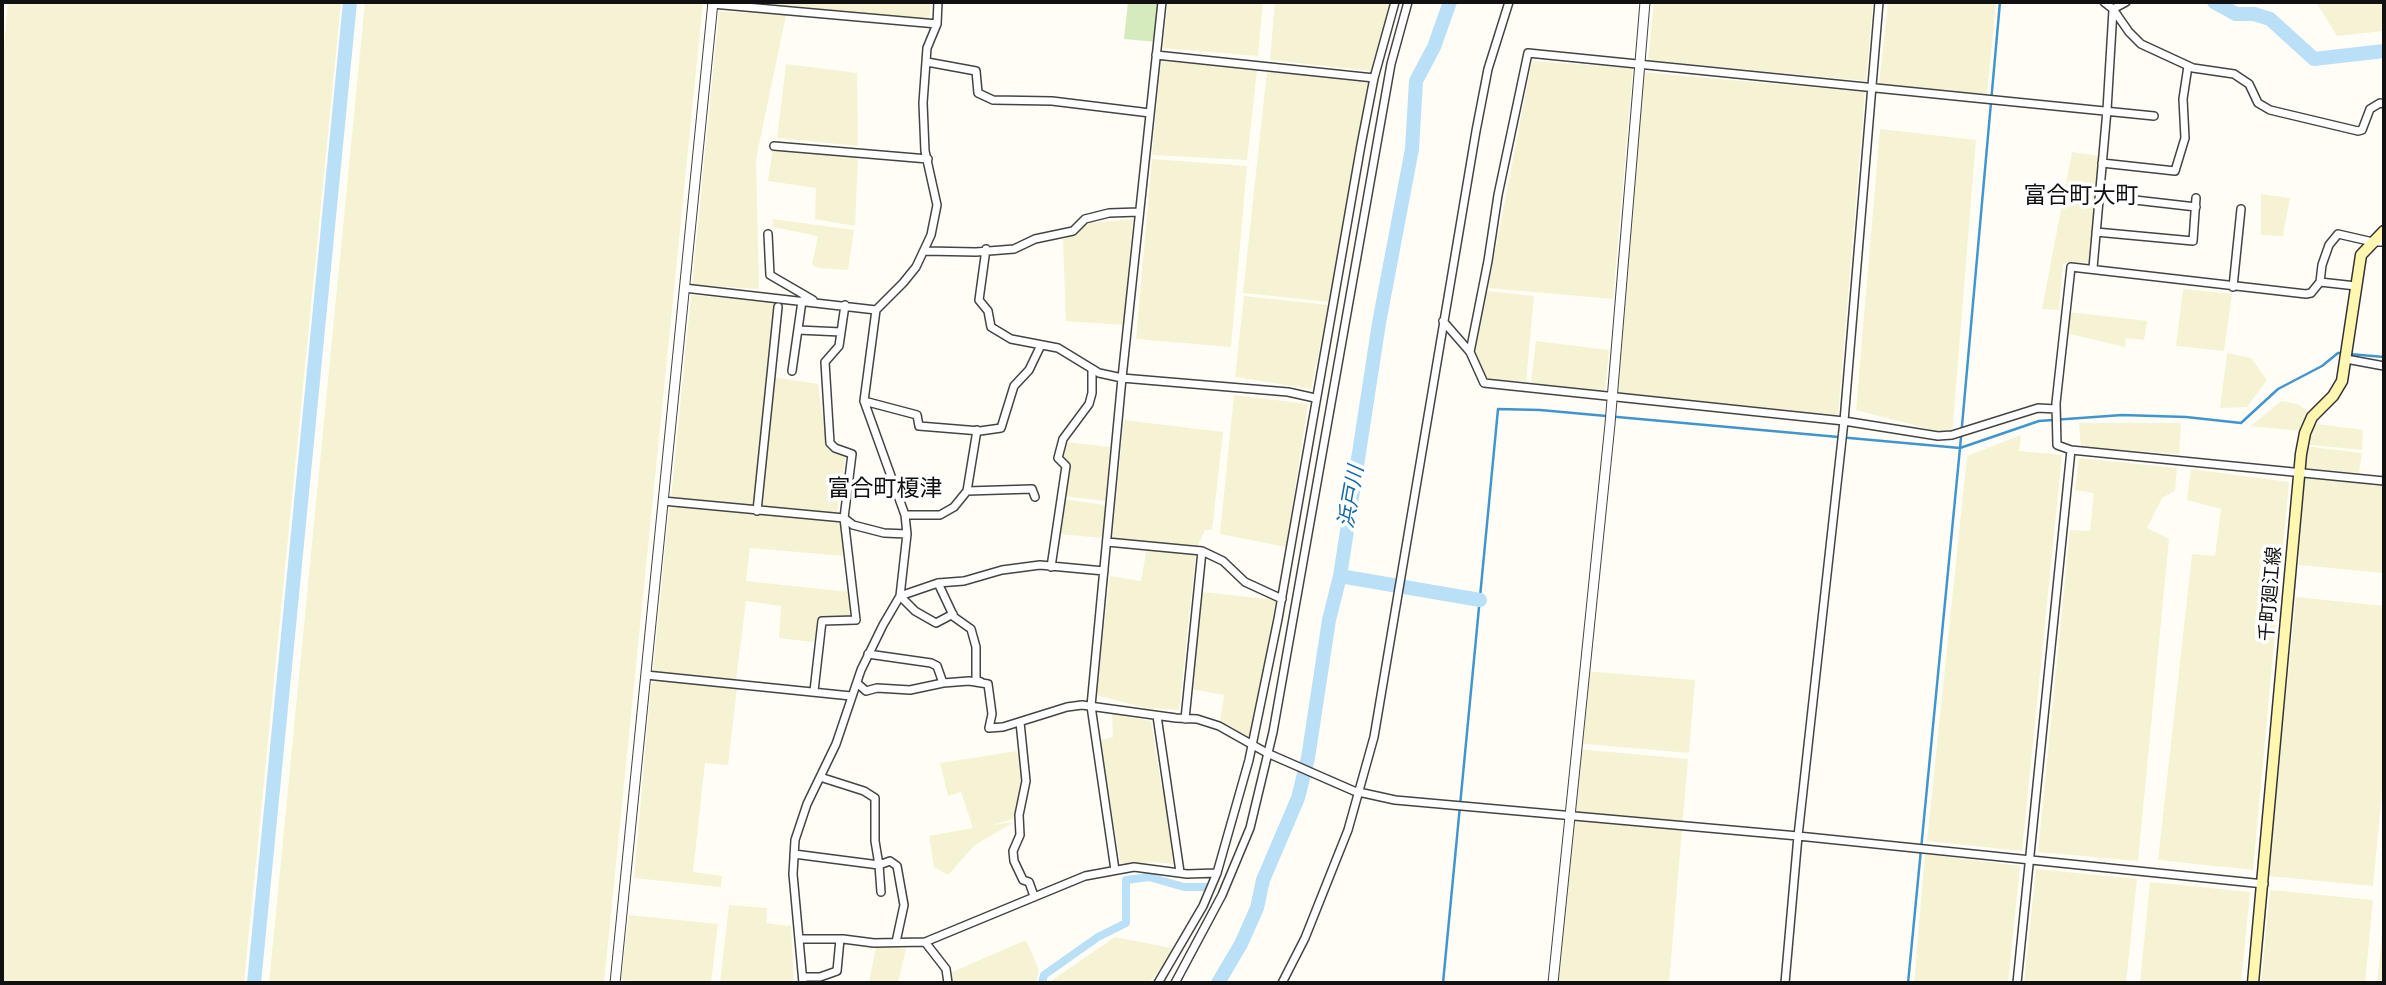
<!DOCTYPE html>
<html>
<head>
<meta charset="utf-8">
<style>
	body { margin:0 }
	#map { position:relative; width:2386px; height:985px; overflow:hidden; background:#fffdf5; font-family:Bitter,serif }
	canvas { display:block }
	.frame { position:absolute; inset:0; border:4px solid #111; pointer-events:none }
</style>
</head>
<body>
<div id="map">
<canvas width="2386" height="985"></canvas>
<div class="frame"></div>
</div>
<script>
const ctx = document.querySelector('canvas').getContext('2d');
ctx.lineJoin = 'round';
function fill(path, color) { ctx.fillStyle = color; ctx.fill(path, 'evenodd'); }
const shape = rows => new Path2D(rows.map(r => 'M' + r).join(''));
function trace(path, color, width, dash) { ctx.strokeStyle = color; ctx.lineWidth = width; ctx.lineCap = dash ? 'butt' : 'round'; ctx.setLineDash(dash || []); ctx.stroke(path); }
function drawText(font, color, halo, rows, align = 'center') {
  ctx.font = font + ' Bitter,"Noto Sans JP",serif'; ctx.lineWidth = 7; ctx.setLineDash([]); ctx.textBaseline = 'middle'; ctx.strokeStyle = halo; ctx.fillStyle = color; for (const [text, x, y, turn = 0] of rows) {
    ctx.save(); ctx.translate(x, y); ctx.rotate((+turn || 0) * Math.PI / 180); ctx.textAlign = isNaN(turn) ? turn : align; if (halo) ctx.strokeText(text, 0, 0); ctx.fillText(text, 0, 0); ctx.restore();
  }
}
const farmland = shape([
	[8,2,341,2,244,983,2,983,2,70],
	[365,2,703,2,604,983,269,983],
	[744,2,931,2,929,20],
	[1168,2,1263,2,1258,56,1163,48],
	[1275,2,1391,2,1371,71,1270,60],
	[1654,2,1873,2,1866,81,1648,60],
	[1888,2,1996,2,1987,94,1879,85],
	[2316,2,2384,2,2384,31,2337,36],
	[719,11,786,15,756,159,759,289,692,285],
	[1161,61,1257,70,1247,160,1152,155],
	[1532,61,1633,68,1613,299,1488,288],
	[786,64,857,73,858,146,777,138],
	[1267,71,1369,82,1330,302,1243,293],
	[1641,72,1865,92,1838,415,1618,393],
	[1880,129,1976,140,1952,435,1856,410],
	[773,148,858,156,855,226,815,219,816,188,768,181],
	[2072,152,2100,156,2089,262,2063,263,2059,310,2042,309],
	[1152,159,1247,166,1231,347,1136,339],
	[2261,194,2290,198,2283,236,2261,235],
	[772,219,854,230,848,270,819,268,812,265,818,236,773,227],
	[1133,219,1123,325,1066,321,1063,240,1090,223],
	[2183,289,2232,294,2224,351,2176,346],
	[1487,291,1534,296,1526,382,1487,380,1474,350],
	[691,295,774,302,766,376,818,384,827,447,845,457,837,514,671,498],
	[1244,296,1329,305,1311,389,1235,377],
	[2068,312,2147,321,2144,340,2126,338,2125,347,2065,333],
	[1536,341,1609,350,1605,392,1531,383],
	[2227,353,2251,358,2267,380,2247,407,2220,408],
	[1234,395,1308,404,1286,547,1220,534],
	[2281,401,2298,404,2308,412,2300,431,2251,426],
	[1124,420,1223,432,1212,530,1205,530,1197,547,1112,540],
	[2079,423,2181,423,2179,454,2081,447],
	[2310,423,2363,430,2362,450,2303,444],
	[2021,435,2019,451,2062,455,2022,851,1927,841,1967,456],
	[1064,442,1110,447,1105,501,1063,496,1068,465,1061,458],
	[2305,446,2362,453,2359,473,2304,468],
	[2079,458,2177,468,2175,491,2162,498,2147,528,2169,539,2138,861,2038,852,2070,530,2090,531,2094,493,2075,490],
	[2191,469,2289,482,2253,870,2158,860,2192,554,2215,556,2221,509,2187,500],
	[2299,477,2384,485,2384,573,2299,565],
	[1063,499,1105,505,1102,538,1059,534],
	[677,506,841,522,845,556,750,548,746,581,849,592,852,618,818,618,817,638,812,642,779,638,781,606,746,601,736,680,653,671,669,509],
	[1147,547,1196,552,1179,710,1145,708,1096,695,1110,576,1141,581],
	[1202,592,1276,600,1251,738,1220,723,1224,695,1191,689],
	[2296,597,2384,606,2384,774,2373,886,2268,876],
	[1585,671,1695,680,1689,753,1575,743],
	[655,680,737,688,728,765,705,763,693,872,722,876,721,887,634,878,651,684],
	[1112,714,1151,721,1161,786,1165,790,1173,864,1153,862,1121,866,1100,740,1113,737],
	[1577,749,1688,759,1669,983,1553,983],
	[1017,751,1023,788,1013,819,993,825,1014,822,975,845,948,875,934,867,929,836,973,828,961,792,948,796,940,763],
	[1925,854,2020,866,2008,983,1914,983],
	[2036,869,2137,879,2126,983,2024,983],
	[2150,882,2250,892,2241,983,2140,983],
	[2270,890,2373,900,2365,983,2261,983],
	[729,905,767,908,766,923,791,926,794,983,720,983],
	[629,915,718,924,711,983,659,983,621,980],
	[2384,915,2384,983,2377,983],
	[1115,937,1176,949,1149,983,1048,983],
	[1026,940,1039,970,1036,983,952,983,952,972],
	[876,946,906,949,898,983,869,983]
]);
const green = shape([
	[1128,2,1159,2,1157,42,1124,39]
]);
const stream = shape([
	[2349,354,2384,357],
	[1443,983,1498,409,1540,410,1960,448,2039,421,2122,415,2186,417,2241,423,2278,389,2322,366,2338,353,2343,353],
	[1908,983,1960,448,2000,2]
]);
const canal = shape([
	[1042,983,1044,975,1098,937,1126,923,1126,880,1149,877,1184,887,1211,887]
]);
const river = shape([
	[2214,2,2236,14,2254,14,2270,19,2314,59,2384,51],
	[1340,576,1480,600],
	[254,983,350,2],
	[1218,983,1241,944,1257,908,1263,880,1298,798,1308,758,1329,620,1340,576,1379,323,1412,149,1416,81,1434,47,1450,2]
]);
const minor = shape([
	[2104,2,2113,9,2129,32,2141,44,2193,68,2234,74,2249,84,2258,103,2270,110,2358,131,2362,130,2370,109,2380,103,2384,104],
	[712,4,937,24],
	[2113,9,2126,2],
	[1156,55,1374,78],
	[927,62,976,71,978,93,993,100,1052,101,1150,113],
	[774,146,928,159],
	[2102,163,2175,171,2185,138,2183,99,2188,66],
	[2100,196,2196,207],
	[2096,232,2193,241,2196,198],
	[768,234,770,275,813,300],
	[986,249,979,300,988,311,991,327,1011,339,1058,348,1099,373,1122,378,1288,392,1315,398],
	[925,251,976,252,1014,249,1035,239,1073,231,1085,219,1109,213,1139,212],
	[2093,268,2107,110,2113,10],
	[2320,282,2322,265,2329,245,2338,234,2373,242,2384,242],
	[2356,286,2320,282,2311,293,2306,294,2071,267,2056,403,2057,445,2071,450,2384,481],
	[2233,287,2241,209],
	[684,288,876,310],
	[1443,321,1470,352,1484,383,1844,421,1938,436,1952,435,2038,408,2056,409],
	[798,330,841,332],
	[1470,352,1488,261,1498,195,1528,53,2154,116],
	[2346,359,2384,366],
	[792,371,802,301],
	[864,401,917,415,919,426,980,431,1001,428,1014,386,1029,370,1041,345],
	[967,491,977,430],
	[663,501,844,518,853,525,884,533,907,534],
	[757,511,778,307],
	[905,515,940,515,954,507,967,491,1032,489,1035,497],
	[1107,542,1202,551],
	[1051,567,1066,466,1058,458,1063,439,1089,404,1092,393,1092,369],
	[938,583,954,617,971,629,976,647,976,680,981,682],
	[900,596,938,583,964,581,1002,570,1040,565,1104,571],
	[900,596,915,611,936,623,953,614],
	[868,654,931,663,937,666,943,683,969,681,988,684,992,714,989,728,1003,727,1067,707,1082,705,1176,718,1197,719,1219,726,1267,753,1354,791,1395,800,1798,836,2264,884],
	[646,675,851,696],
	[857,683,866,691,877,688,910,690,943,683],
	[814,691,822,621,856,620,844,518,852,454,835,448,830,443,825,362,839,346,845,305],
	[1157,716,1180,872],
	[1185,719,1202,551,1223,561,1245,582,1282,599],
	[1020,722,1026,781,1019,815,1020,835,1013,851,1014,861,1023,880,1029,882,1034,896],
	[794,854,879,865,875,841,875,798,864,791,820,777],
	[1115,870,1091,706,1122,378,1162,2],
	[881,892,879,865,890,861,897,866,904,905,896,942],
	[800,939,843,939,874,943,925,942,1085,876,1134,867,1187,874,1217,873],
	[925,942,946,969,948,983],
	[803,977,820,977,837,971,840,939],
	[803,983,793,874,795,840,807,804,836,744,861,670,883,625,900,596,907,534,905,515,864,401,876,310,903,283,916,267,931,235,937,205,925,151,923,103,927,48,937,24,938,2],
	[1158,983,1203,906,1217,873,1249,760,1278,619,1361,145,1374,78,1395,2],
	[1175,983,1222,895,1250,828,1273,732,1391,64,1408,2],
	[1282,983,1305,938,1348,830,1374,737,1476,131,1488,69,1509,2],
	[1785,983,1798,836,1844,421,1879,2],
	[2017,983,2071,450]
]);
const tertiary = shape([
	[615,983,713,2],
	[1553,983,1610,424,1645,2]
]);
const secondary = shape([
	[2253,983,2301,454,2305,433,2312,417,2333,396,2342,381,2361,255,2384,231]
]);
const streetNames = [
	["千町廻江線",2271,594,-85]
];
const waterNames = [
	["浜戸川",1352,497,-80]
];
const quarterNames = [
	["富合町大町",2081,197],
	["富合町榎津",885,490]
];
fill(farmland, '#f6f3d4');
fill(green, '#d5ebbd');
trace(stream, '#3f96cf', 2.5);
trace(canal, '#b9e0f7', 8);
trace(river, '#b9e0f7', 14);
trace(minor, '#444', 10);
trace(tertiary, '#444', 11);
trace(secondary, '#333', 13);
trace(minor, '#fff', 7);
trace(tertiary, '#fff', 9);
trace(secondary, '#fff6b0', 10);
drawText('19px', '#111', '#fff', streetNames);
drawText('italic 21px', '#1768a6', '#fff', waterNames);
drawText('23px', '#111', '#fff', quarterNames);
</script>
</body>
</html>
